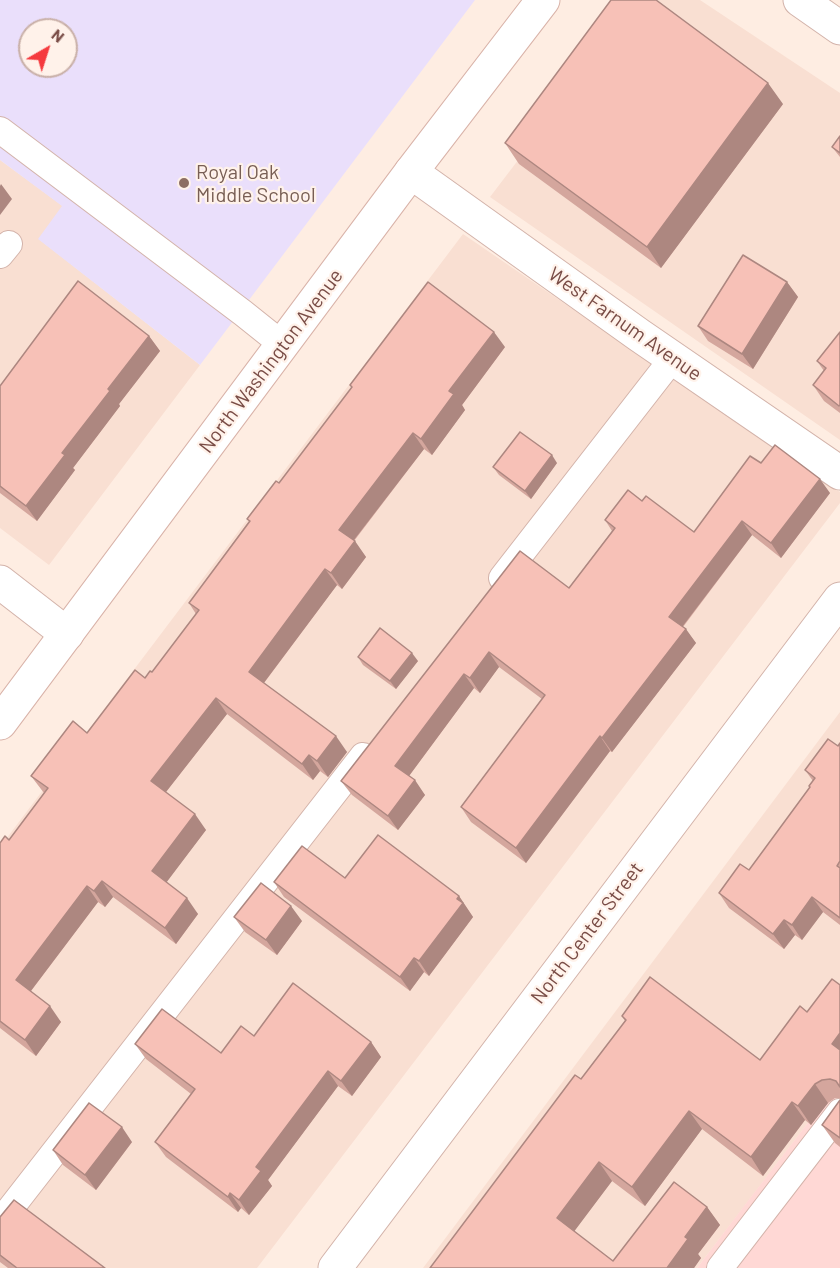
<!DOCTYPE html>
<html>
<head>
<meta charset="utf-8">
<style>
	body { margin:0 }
	#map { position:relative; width:840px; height:1268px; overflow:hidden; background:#feede2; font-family:Barlow,sans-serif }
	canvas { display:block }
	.north { position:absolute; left:18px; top:18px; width:60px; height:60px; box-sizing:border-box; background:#fff2ea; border:2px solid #c9b0a8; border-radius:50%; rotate:39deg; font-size:16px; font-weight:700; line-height:24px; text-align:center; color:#794c46 }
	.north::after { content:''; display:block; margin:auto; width:21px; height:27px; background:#f53a3e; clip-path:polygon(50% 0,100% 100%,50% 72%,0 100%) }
</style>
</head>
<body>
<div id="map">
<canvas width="840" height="1268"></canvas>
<div class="north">N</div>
</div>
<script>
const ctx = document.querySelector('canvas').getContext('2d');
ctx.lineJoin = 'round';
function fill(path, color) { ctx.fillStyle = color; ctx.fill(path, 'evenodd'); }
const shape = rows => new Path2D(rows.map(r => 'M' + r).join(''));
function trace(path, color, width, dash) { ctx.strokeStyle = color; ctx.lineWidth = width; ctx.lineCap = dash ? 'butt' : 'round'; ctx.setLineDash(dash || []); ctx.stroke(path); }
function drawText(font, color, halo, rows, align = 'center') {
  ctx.font = font + ' Barlow,sans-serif'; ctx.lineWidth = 4.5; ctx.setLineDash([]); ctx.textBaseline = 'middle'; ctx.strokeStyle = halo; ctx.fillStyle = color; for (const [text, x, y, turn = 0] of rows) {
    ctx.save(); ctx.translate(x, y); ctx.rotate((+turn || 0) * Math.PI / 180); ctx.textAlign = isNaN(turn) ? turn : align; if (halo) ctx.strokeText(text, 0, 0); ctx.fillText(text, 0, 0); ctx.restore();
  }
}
const residential = shape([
	[640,0,700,0,840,93,840,440,490,197],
	[0,160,63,206,39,239,200,365,49,565,0,528],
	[463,234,840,492,840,503,257,1268,0,1268,0,847],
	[840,712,840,1081,697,1268,423,1268]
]);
const commercial = shape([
	[840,1081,840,1268,697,1268,744,1206]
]);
const education = shape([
	[0,0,475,0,200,365,38,239,62,206,0,160],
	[30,30,66,30,66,66,30,66]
]);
const lane = shape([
	[0,130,243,313,283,345],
	[0,255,9,244],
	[502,578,673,358],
	[0,1222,363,756],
	[720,1268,840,1112]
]);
const street = shape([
	[800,0,840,28],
	[411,172,639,335,840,473],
	[0,582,67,634],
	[335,1268,840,599]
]);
const secondary = shape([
	[0,723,411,172,543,0]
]);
const wall = shape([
	[783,104,661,268,519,164,505,143],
	[840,136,840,157,832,147],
	[787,282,798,297,753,369,708,341,698,326],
	[840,332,840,413,824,401,813,385,824,371,817,361],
	[149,336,160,351,119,404,120,406,73,468,75,470,37,521,0,493,0,386],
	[505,347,462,405,465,410,432,455,424,449,354,541,366,557,342,589,337,585,264,683,347,752,328,777,320,771,313,780,227,714,166,792,206,830,166,882,198,914,176,944,113,897,105,907,98,902,31,991,61,1022,36,1056,0,1028,0,843,9,840,44,793,31,776,87,733,152,672,196,614,189,603,249,521,247,519,279,483,352,388,350,385],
	[557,463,531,499,499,475,493,467],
	[761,463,830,493,781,558,752,535,683,627,696,643,612,752,610,751,526,863,471,822,461,807,542,699,499,667,480,693,474,688,409,776,425,795,398,830,352,795,341,781,520,551,569,588,612,531,605,520,642,501,694,532],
	[358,657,418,661,396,689,363,665],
	[840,743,840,925,823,912,802,940,795,935,784,949,729,908,719,893,749,870,810,787,813,781,805,770,838,746],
	[345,878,459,896,473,917,429,976,424,972,410,991,284,897,274,882],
	[234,917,302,921,277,955,245,932],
	[840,985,840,1098,835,1098,828,1103,811,1125,805,1120,763,1176,702,1129,645,1206,612,1181,574,1231,613,1261,707,1207,720,1225,698,1254,701,1258,694,1268,430,1268,581,1079,625,1021,622,1016,760,1060,807,1012],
	[254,1036,371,1042,381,1057,352,1096,338,1086,268,1180,272,1186,249,1215,241,1208,238,1212,166,1157,155,1142,191,1094,146,1059,135,1044,221,1053],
	[840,1100,840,1147,835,1143,822,1125],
	[132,1142,96,1190,63,1165,53,1150],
	[0,1217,105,1268,8,1268,0,1262]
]);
const shadedWall = shape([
	[768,83,783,104,661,268,647,247],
	[1,184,12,199,0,215,0,186],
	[787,282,798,297,753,369,742,354],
	[494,332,505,347,462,405,465,410,432,455,421,439,449,391],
	[149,336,160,351,119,404,120,406,73,468,75,470,37,521,26,506,62,453,108,389],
	[413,433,424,449,350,545,339,530],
	[552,455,557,463,531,499,525,491],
	[820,479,830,493,781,558,771,543],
	[742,521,752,535,679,631,669,617],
	[355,541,366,557,342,589,331,573],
	[325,569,337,585,260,688,249,672],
	[686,629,696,643,612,752,602,738],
	[489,652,499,667,480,693,470,678],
	[412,653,418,661,396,689,390,681],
	[464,674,474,688,406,780,395,766],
	[216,698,227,714,162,797,151,781],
	[336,736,347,752,328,777,317,761],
	[600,736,610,751,526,863,516,848],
	[309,755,320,771,313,780,302,764],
	[415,780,425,795,398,830,388,816],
	[195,814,206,830,163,887,152,871],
	[102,881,113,897,105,907,94,891],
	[87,886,98,902,27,996,16,980],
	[459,896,473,917,429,976,419,961],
	[812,897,823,912,802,940,792,925],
	[187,898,198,914,176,944,165,928],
	[291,906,302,921,277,955,266,940],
	[784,920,795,935,784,949,773,934],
	[414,958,424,972,410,991,400,977],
	[50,1006,61,1022,36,1056,25,1040],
	[840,1033,840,1056,832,1044],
	[371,1042,381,1057,352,1096,341,1081],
	[328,1071,338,1086,268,1180,272,1186,249,1215,239,1200,256,1167],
	[815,1084,828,1103,811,1125,798,1106],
	[792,1102,805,1120,763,1176,751,1157],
	[689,1111,702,1129,645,1206,632,1187],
	[122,1127,132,1142,96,1190,85,1175],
	[599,1162,612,1181,570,1237,557,1218],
	[230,1193,241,1208,238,1212,228,1197],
	[707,1207,720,1225,698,1254,701,1258,694,1268,667,1268,685,1237]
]);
const building = shape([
	[611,0,656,0,768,83,647,247,505,143,611,0],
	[840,136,840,153,832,147,840,136],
	[743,255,787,282,742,354,698,326,743,255],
	[78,281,149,336,108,389,110,391,62,453,65,455,26,506,0,486,0,386,78,281],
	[428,282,494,332,449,391,454,394,421,439,413,433,339,530,355,541,331,573,325,569,249,672,336,736,317,761,309,755,302,764,216,698,151,781,195,814,152,871,187,898,165,928,102,881,94,891,87,886,16,980,50,1006,25,1040,0,1021,0,843,5,836,9,840,48,788,31,776,73,721,87,733,135,670,145,678,150,671,152,672,199,610,189,603,250,521,247,519,276,481,279,483,352,387,350,385,428,282],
	[840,332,840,405,839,406,813,385,826,368,817,361,840,332],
	[520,432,552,455,525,491,493,467,520,432],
	[775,445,820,479,771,543,742,521,669,617,686,629,602,738,600,736,516,848,461,807,545,695,489,652,470,678,464,674,395,766,415,780,388,816,341,781,520,551,569,588,615,528,605,520,628,490,642,501,646,496,694,532,750,456,761,463,775,445],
	[380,628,412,653,390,681,358,657,380,628],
	[828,739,838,746,840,743,840,861,837,866,840,868,840,918,812,897,792,925,784,920,773,934,719,893,740,864,749,870,810,787,809,786,815,778,805,770,828,739],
	[378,835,459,896,457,899,463,903,419,961,414,958,400,977,274,882,302,846,345,878,378,835],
	[261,883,291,906,266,940,234,917,261,883],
	[650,977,760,1060,800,1006,807,1012,832,979,840,985,840,1033,832,1044,840,1050,840,1087,836,1081,830,1079,822,1080,815,1084,798,1106,792,1102,751,1157,689,1111,632,1187,599,1162,557,1218,613,1261,674,1182,707,1207,685,1237,688,1239,667,1268,430,1268,575,1075,581,1079,626,1020,622,1016,650,977],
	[293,983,371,1042,341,1081,328,1071,256,1167,261,1171,239,1200,230,1193,228,1197,155,1142,195,1089,135,1044,162,1009,221,1053,241,1026,254,1036,293,983],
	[840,1100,840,1138,822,1125,840,1100],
	[89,1103,122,1127,85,1175,53,1150,89,1103],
	[14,1200,105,1268,17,1268,0,1255,0,1217,14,1200]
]);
const markers = [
	[184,183,6,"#8d6e63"]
];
const educationNames = [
	["Royal Oak",196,172],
	["Middle School",196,195]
];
const streetNames = [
	["West Farnum Avenue",625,324,35],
	["North Washington Avenue",271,361,-53],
	["North Center Street",587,933,-53]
];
fill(residential, '#f9dfd2');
fill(commercial, '#ffd8d5');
fill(education, '#eadffb');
trace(lane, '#d3b3aa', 28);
trace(street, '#d3b3aa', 35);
trace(secondary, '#d9b3a9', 35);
trace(lane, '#fff', 26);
trace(street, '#fff', 33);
trace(secondary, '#fff', 33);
fill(wall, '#d4a69d');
fill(shadedWall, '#ad8780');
fill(building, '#f7c1b7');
trace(building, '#ad8780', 1.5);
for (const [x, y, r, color] of markers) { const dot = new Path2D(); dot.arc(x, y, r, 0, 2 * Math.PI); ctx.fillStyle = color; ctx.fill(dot); trace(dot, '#fff2ea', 2); }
drawText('20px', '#785e54', '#fff2ea', educationNames, 'left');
drawText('20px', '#794c46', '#fff2ea', streetNames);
</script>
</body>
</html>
